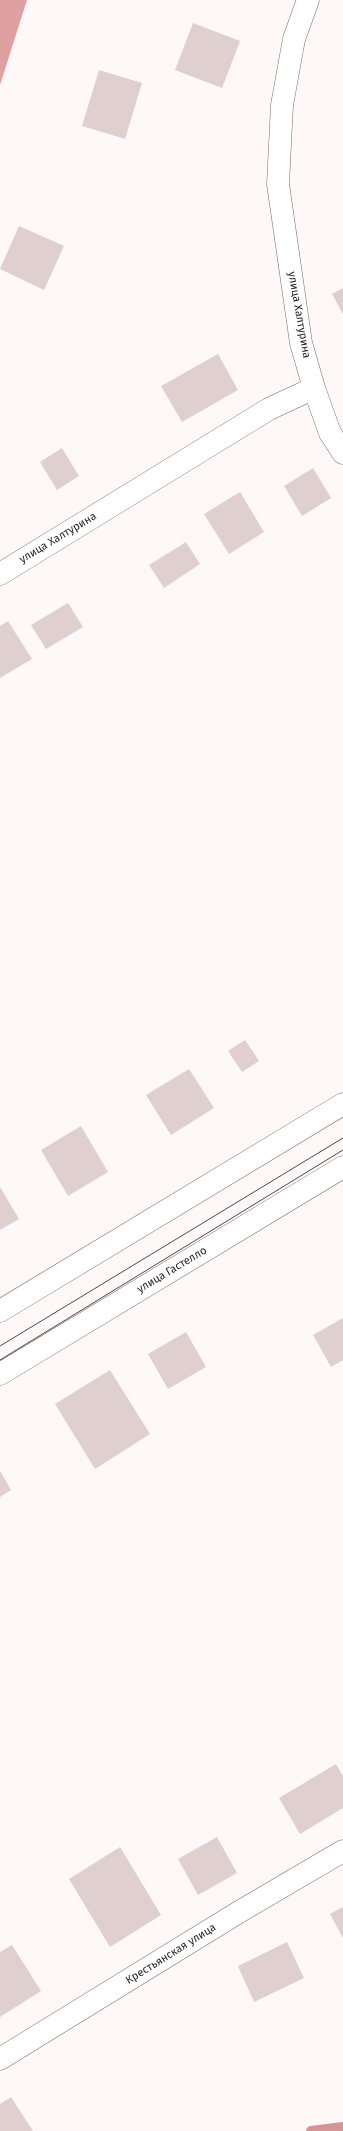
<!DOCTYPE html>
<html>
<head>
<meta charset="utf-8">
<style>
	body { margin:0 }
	canvas { display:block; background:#fef8f8 }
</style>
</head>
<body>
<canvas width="343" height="2131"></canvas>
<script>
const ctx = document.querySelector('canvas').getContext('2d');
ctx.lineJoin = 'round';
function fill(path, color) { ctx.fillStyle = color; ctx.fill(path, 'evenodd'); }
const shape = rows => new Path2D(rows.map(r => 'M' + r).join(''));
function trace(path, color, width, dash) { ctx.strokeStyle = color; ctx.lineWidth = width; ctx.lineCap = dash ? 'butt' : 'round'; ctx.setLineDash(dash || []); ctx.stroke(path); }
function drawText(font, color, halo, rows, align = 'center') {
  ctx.font = font + ' "Fira Sans",sans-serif'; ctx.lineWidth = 3; ctx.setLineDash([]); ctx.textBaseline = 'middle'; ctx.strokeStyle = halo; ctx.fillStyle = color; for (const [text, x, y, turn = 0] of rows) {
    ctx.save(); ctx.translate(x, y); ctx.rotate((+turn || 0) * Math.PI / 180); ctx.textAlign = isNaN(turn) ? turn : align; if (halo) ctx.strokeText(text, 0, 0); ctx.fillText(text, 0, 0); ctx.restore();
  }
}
const forest = shape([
	[0,0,27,0,0,85]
]);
const stream = shape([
	[311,2131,343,2127]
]);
const building = shape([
	[193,23,240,41,222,88,175,70],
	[99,70,142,83,125,139,82,126],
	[19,226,64,246,44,290,0,269],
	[343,288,343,314,332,294],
	[218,354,238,390,182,422,161,386],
	[62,448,79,476,57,490,40,462],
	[313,468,331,498,302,516,284,486],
	[240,492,264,532,229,554,204,514],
	[186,542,200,564,164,588,149,565],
	[68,603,83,627,46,649,31,625],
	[8,621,32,659,0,678,0,626],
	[245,1040,259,1061,242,1072,228,1051],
	[189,1069,214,1108,171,1135,146,1095],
	[81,1126,108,1172,68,1196,41,1150],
	[0,1187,19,1219,0,1230],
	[343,1318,343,1360,331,1367,313,1335],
	[186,1332,206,1367,168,1389,148,1354],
	[110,1370,150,1434,95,1469,55,1404],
	[0,1471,11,1490,0,1497],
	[336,1764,343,1776,343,1808,300,1834,279,1798],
	[217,1837,237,1873,198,1895,178,1859],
	[120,1847,161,1915,110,1947,69,1879],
	[343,1907,343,1938,330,1914],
	[287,1942,304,1978,254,2002,238,1966],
	[12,1945,41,1991,0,2017,0,1952],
	[11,2097,33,2131,0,2131,0,2104]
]);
const minor = shape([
	[314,388,330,433,343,453],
	[0,574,269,409,314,388,301,343,278,184,282,105,294,39,308,0],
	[0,1311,343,1104],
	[0,1374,343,1167],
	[0,2059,239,1912,343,1851]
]);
const tram = shape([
	[0,1346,343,1138],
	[0,1360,343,1150]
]);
const streetNames = [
	["улица Халтурина",299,315,80],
	["улица Халтурина",58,538,-31],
	["улица Гастелло",172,1270,-31],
	["Крестьянская улица",171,1954,-32]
];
fill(forest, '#dfa0a2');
trace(stream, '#d49597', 10);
fill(building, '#dfcfcf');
trace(minor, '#7a6c6c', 23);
trace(minor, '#fff', 22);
trace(tram, '#4e4848', 1);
drawText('11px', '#231d1d', '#fff', streetNames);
</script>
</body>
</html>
